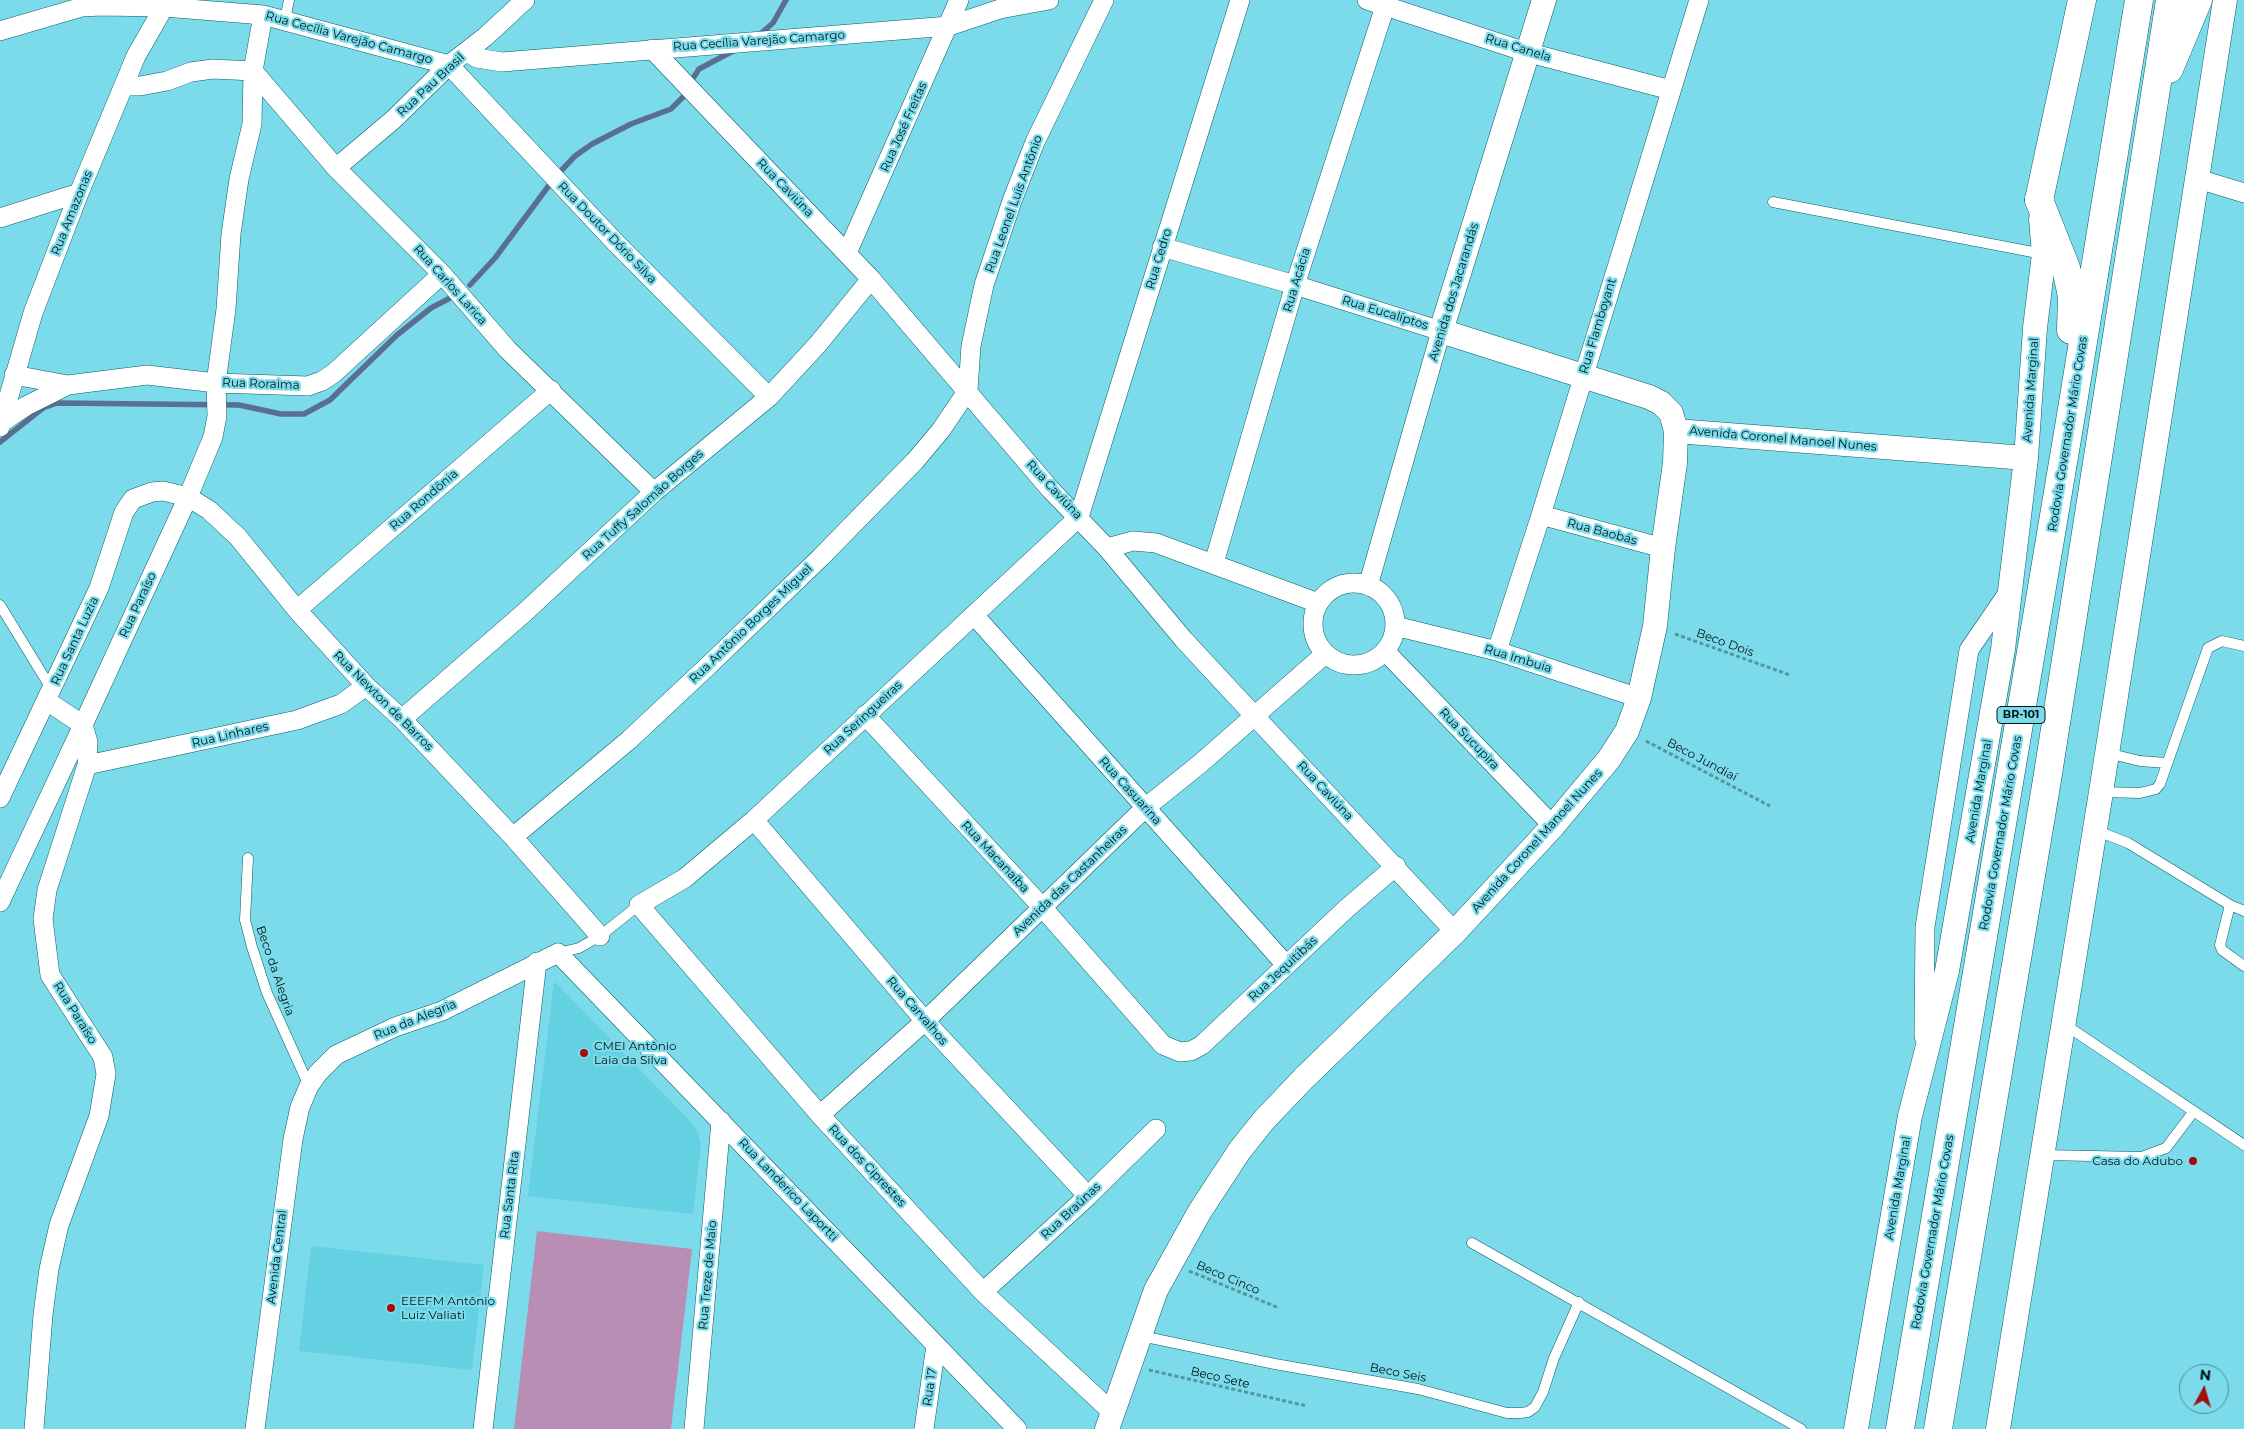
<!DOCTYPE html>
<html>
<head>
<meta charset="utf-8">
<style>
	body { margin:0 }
	#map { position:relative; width:2244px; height:1429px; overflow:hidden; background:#7cdbea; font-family:Montserrat,sans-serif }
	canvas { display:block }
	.north { position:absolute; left:2179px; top:1364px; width:50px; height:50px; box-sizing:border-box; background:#7cdbea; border:1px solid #4b8c96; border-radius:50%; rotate:6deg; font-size:14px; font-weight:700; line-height:20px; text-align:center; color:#021518 }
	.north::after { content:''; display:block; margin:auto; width:18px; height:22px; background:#a30c0c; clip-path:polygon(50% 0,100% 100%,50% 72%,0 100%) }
</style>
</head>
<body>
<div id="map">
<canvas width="2244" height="1429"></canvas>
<div class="north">N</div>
</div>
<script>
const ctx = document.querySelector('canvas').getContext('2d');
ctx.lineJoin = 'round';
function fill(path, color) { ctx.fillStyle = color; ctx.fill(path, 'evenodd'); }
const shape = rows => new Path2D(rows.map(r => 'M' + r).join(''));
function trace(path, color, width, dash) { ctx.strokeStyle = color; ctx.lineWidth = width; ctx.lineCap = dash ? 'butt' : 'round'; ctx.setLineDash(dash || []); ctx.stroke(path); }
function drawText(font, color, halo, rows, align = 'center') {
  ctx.font = font + ' Montserrat,sans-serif'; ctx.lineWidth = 4.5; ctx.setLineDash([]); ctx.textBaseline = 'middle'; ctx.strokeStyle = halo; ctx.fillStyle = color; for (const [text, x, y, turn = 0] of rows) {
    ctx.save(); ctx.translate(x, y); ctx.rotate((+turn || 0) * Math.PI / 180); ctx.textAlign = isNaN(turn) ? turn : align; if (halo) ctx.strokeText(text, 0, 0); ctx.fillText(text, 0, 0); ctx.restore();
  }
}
const built = shape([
	[554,981,693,1124,698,1133,701,1146,693,1214,528,1196],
	[311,1246,484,1265,472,1370,299,1351]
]);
const green = shape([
	[537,1231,692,1249,671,1429,514,1429]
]);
const stream = shape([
	[759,35,773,23,786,0],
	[690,83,699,69,735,50],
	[559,173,575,156,592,144,631,124,671,109,685,95],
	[470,285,495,258,550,184],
	[0,442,43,408,57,403,239,405,281,414,304,414,330,400,397,335,431,308,452,297]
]);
const path = shape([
	[1675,634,1790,675],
	[1646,741,1770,806],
	[1189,1271,1279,1308],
	[1149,1370,1307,1406]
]);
const service = shape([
	[285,20,289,0],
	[1773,202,2043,254],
	[0,605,52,690],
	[2107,753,2140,761,2167,763],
	[2101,792,2140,793,2156,789,2160,784,2208,648,2222,641,2244,646],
	[2095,830,2128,843,2230,905,2220,945,2222,950,2244,966],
	[248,858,245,920,252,947,267,993,309,1086],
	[2230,905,2244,911],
	[558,953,579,948,600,936,639,905],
	[2064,1024,2244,1145],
	[2042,1155,2142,1157,2166,1148,2194,1111],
	[1472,1243,1801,1429],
	[1141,1336,1275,1364,1418,1389,1507,1413,1520,1413,1528,1412,1535,1407,1543,1392,1554,1358,1579,1302]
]);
const minor = shape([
	[1367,0,1526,52,1671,90],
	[0,31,82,7,101,6,164,7,263,15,449,65,614,241,769,397],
	[652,49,871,279,1050,489,1107,548,1184,640,1455,932],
	[467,52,477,58,502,62,949,26,1000,9,1049,0],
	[253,71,336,168,442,274,508,350,654,492],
	[124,86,140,86,167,81,191,72,213,69,253,71],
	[336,168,394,119,449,65,485,37,525,0],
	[2198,179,2244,193],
	[0,218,79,193],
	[1162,247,1295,285,1441,331,1368,586],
	[847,253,959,0],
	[14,375,68,385,147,375,216,383,308,386,322,381,334,373,442,274],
	[2,422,26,406,68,385],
	[0,427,33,313,79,193,136,56,164,7],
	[1541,515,1663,548],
	[1107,548,1133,541,1156,543,1318,603],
	[1214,563,1295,285,1387,0],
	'1313 624a41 41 0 1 1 82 0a41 41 0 1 1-82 0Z',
	[297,610,551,390],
	[975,616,1286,965],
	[1395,626,1497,651,1639,698],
	[1385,651,1553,826],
	[1497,651,1541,515,1699,0],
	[865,715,1042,907,1163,1045,1180,1052,1191,1051,1202,1045,1346,909,1396,866],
	[402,719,524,613,654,492,769,397,818,344,871,279],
	[87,765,297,720,341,704,366,686],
	[0,798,99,588,124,512,133,499,152,492,163,491,188,497,209,510,238,537,297,610,366,686,402,719,513,837,600,936],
	[754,820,925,1021,1088,1196],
	[513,837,629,740,708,666,821,557,915,461,941,430,968,390,971,346,984,285,1012,201,1035,142,1104,0],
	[0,902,83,725,47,701],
	[1924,1036,1925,927,1969,650,2010,590],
	[820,1115,925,1021,1145,808,1201,763,1325,654],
	[983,1292,1088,1196,1156,1129],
	[1112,1412,983,1292,820,1115,639,905,685,878,754,820,1079,517,1240,0],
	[34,1429,43,1315,49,1269,59,1225,99,1116,106,1074,103,1057,50,975,43,919,47,890,87,765,88,742,83,725,188,497,213,437,217,416,216,383,226,309,231,234,239,179,252,124,253,71,263,15],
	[255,1429,293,1139,300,1107,309,1086,318,1073,336,1055,395,1027,442,1011,558,953,1017,1429],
	[483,1429,537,962],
	[694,1429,721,1121],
	[924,1429,936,1345]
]);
const tertiary = shape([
	[1676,431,2026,458],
	[1107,1429,1156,1290,1200,1211,1240,1150,1264,1120,1304,1078,1455,932,1553,826,1609,759,1627,731,1639,698,1655,626,1663,548,1675,463,1676,431,1671,413,1661,403,1649,397,1441,331,1544,0],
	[1856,1429,1910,1116,1947,971,2003,649,2026,458,2035,328,2044,254,2041,219],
	[1998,1429,2101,792,2225,0]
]);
const secondary = shape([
	[2039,200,2082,0]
]);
const primary = shape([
	[2169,69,2198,0],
	[2039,200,2066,268,2072,296,2071,330],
	[1900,1429,2071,415,2139,0],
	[1938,1429,2047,780,2170,0]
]);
const markers = [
	[584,1053,5,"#a30c0c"],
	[2193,1161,5,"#a30c0c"],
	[391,1308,5,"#a30c0c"]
];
const shields = [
	[2021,715,48]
];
const shieldNames = [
	["BR-101",2021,715]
];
const streetNames = [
	["Rua Cecília Varejão Camargo",349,38,15],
	["Rua Cecília Varejão Camargo",759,41,-4],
	["Rua Canela",1518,48,17],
	["Rua Pau Brasil",431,85,-43],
	["Rua José Freitas",904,127,-66],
	["Rua Caviúna",785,188,46],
	["Rua Leonel Luis Antônio",1014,204,-70],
	["Rua Amazonas",72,213,-68],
	["Rua Doutor Dório Silva",607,233,46],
	["Rua Cedro",1159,259,-73],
	["Rua Acácia",1297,280,-73],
	["Rua Carlos Larica",450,285,48],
	["Avenida dos Jacarandás",1454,292,-73],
	["Rua Eucalíptos",1385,313,17],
	["Rua Flamboyant",1598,326,-73],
	["Rua Roraima",261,384,2],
	["Avenida Marginal",2031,390,-86],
	["Rodovia Governador Mário Covas",2068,434,-81],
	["Avenida Coronel Manoel Nunes",1783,439,5],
	["Rua Caviúna",1054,490,47],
	["Rua Rondônia",424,500,-41],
	["Rua Tuffy Salomão Borges",643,505,-42],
	["Rua Baobás",1602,532,15],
	["Rua Paraíso",138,605,-65],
	["Rua Antônio Borges Miguel",751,624,-44],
	["Rua Santa Luzia",75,641,-65],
	["Beco Dois",1725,643,20],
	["Rua Imbuia",1518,659,17],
	["Rua Newton de Barros",383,701,45],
	["Rua Seringueiras",863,718,-43],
	["Rua Linhares",230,735,-13],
	["Rua Sucupira",1469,739,46],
	["Beco Jundiaí",1702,760,28],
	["Rua Casuarina",1130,791,48],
	["Rua Caviúna",1325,791,47],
	["Avenida Marginal",1979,791,-80],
	["Rodovia Governador Mário Covas",2001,833,-80],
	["Avenida Coronel Manoel Nunes",1537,841,-48],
	["Rua Macanaíba",995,857,47],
	["Avenida das Castanheiras",1070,881,-44],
	["Rua Jequitibás",1283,969,-43],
	["Beco da Alegria",275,971,71],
	["Rua Carvalhos",917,1011,49],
	["Rua Paraíso",75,1013,58],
	["Rua da Alegria",415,1020,-22],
	["Rua dos Ciprestes",867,1166,47],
	["Avenida Marginal",1898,1188,-80],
	["Rua Landerico Laportti",788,1190,46],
	["Rua Santa Rita",510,1195,-83],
	["Rua Braúnas",1071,1211,-43],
	["Rodovia Governador Mário Covas",1933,1232,-80],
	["Avenida Central",277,1257,-83],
	["Rua Treze de Maio",708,1275,-85],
	["Beco Cinco",1228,1278,23],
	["Beco Seis",1398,1373,11],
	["Beco Sete",1220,1378,13],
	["Rua 17",930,1387,-82]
];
const poiNames = [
	["CMEI Antônio",594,1046],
	["Laia da Silva",594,1060],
	["Casa do Adubo",2183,1161,"right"],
	["EEEFM Antônio",401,1301],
	["Luiz Valiati",401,1315]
];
fill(built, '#63d1e1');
fill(green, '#b88eb5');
trace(stream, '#5a6e94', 5.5);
trace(service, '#055d68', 11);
trace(minor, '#055d68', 20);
trace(tertiary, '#055d68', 25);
trace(secondary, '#055d68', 29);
trace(primary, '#055d68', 29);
trace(path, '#5196a0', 3, [4, 2.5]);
trace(service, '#fff', 10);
trace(minor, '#fff', 19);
trace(tertiary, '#fff', 24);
trace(secondary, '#fff', 28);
trace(primary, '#fff', 28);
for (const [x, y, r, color] of markers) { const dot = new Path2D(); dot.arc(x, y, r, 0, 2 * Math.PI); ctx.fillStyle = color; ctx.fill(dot); trace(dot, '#7cdbea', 2); }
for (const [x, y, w] of shields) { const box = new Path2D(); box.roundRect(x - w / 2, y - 8.5, w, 17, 4); ctx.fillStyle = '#7cdbea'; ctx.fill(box); trace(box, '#021518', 1); }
drawText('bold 11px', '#021518', null, shieldNames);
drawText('12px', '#021518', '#7cdbea', streetNames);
drawText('12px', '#021518', '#7cdbea', poiNames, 'left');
</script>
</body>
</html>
